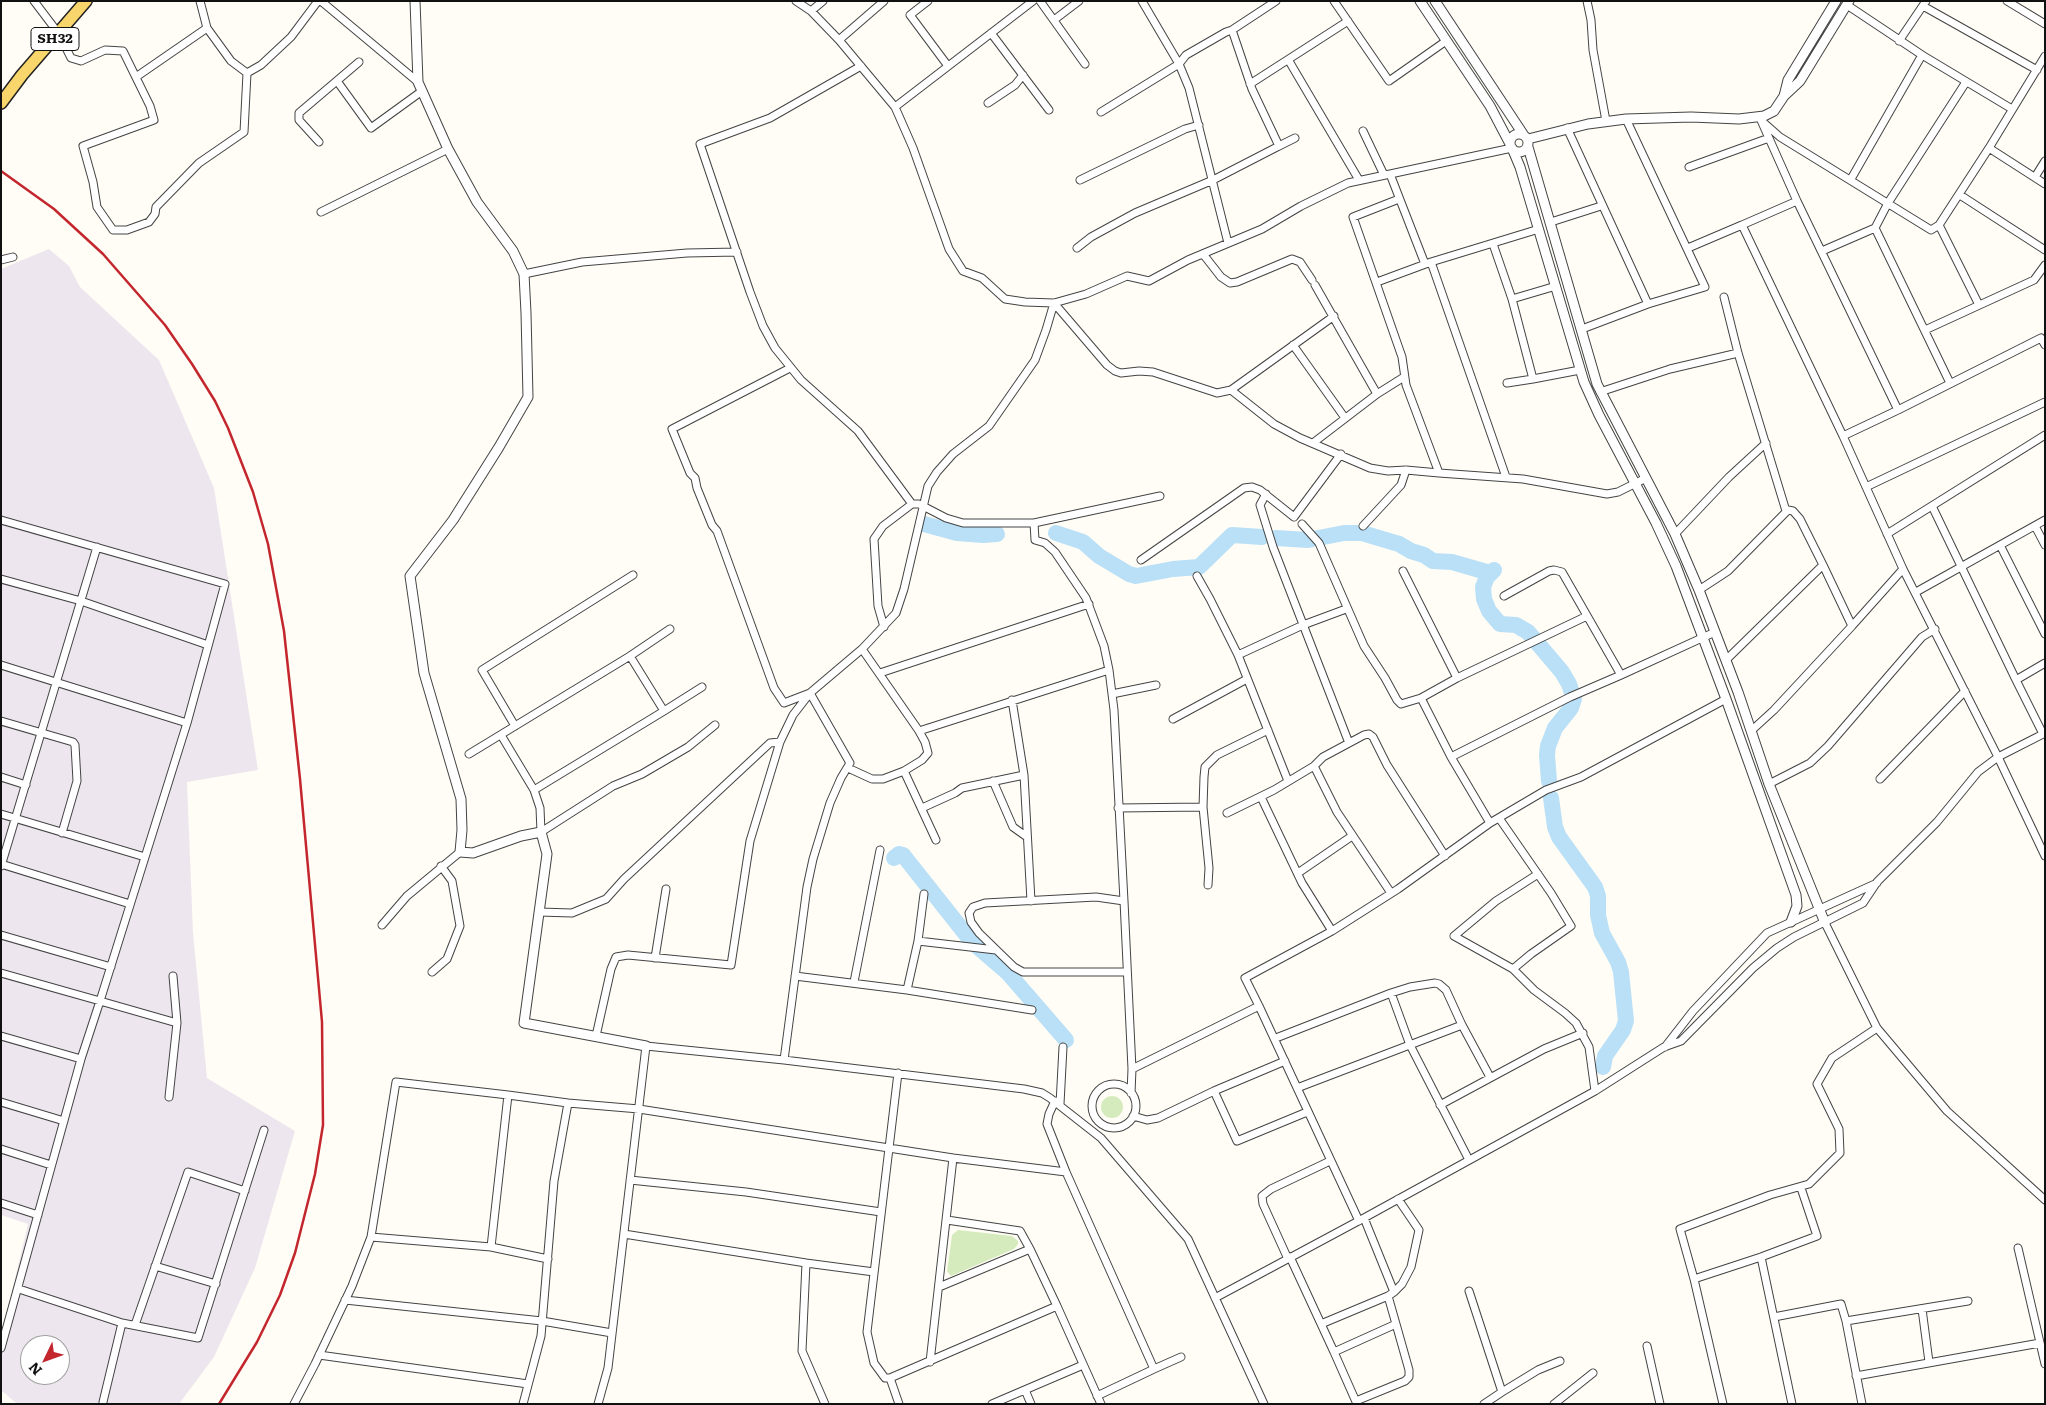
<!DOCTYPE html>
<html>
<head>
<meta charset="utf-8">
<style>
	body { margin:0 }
	#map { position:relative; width:2046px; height:1405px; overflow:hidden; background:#fffdf5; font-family:Literata,serif }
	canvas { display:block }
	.frame { position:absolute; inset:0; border:2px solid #111; pointer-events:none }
	.north { position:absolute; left:20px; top:1335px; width:50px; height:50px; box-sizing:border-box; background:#fff; border:1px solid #a0a0a0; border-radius:50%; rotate:228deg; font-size:14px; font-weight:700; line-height:20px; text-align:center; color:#111 }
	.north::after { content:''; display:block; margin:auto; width:18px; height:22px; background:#c4262e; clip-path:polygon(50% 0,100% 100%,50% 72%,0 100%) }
</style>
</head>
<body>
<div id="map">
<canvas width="2046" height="1405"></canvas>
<div class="frame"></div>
<div class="north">N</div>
</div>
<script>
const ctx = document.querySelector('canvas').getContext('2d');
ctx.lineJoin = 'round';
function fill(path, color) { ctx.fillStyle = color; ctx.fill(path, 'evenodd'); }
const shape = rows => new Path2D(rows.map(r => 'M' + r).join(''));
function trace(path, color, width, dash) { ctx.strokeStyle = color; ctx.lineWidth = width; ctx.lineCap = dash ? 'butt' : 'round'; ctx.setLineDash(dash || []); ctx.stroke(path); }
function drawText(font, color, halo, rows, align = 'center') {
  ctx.font = font + ' Literata,serif'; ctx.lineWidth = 5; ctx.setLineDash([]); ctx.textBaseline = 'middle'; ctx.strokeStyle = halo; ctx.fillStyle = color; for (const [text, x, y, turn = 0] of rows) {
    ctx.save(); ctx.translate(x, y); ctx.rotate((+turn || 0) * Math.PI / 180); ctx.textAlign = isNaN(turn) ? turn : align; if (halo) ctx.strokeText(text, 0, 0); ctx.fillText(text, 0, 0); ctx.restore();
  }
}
const industrial = shape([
	[49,249,69,266,80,287,159,360,214,488,258,770,187,782,193,933,207,1078,295,1131,255,1268,214,1357,179,1404,17,1404,1,1390,1,1337,28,1224,1,1215,1,269],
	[30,1345,60,1345,60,1375,30,1375]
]);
const green = shape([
	'1101 1107a11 11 0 1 1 22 0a11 11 0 1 1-22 0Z',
	[958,1230,1012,1236,1018,1241,1018,1244,1014,1249,951,1276,947,1271,952,1235]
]);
const river = shape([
	[924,524,957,533,983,535,997,534],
	[1056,533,1083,542,1099,556,1129,574,1136,576,1173,569,1199,567,1232,535,1262,537],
	[1276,538,1308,540,1344,533,1362,533,1399,544,1411,551,1424,555,1433,561,1452,562,1490,573],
	[1494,570,1487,577,1483,587,1484,599,1489,611,1500,624,1516,625,1528,632,1562,672,1569,684,1574,699,1571,708,1555,728,1548,746,1547,755,1549,781],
	[1551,798,1555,827,1559,837,1595,887,1598,896,1598,915,1602,933,1618,962,1621,972,1626,1021,1623,1030,1605,1056,1603,1067],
	[894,858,899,854,903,855,972,942,1008,973,1066,1040]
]);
const minor = shape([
	[34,1,59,34,71,58,81,61,105,50,123,51,150,106,154,120,83,146,93,182,97,207,113,230,127,230,149,222,155,214,156,207,199,163,244,132,247,73],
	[200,1,207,28,231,61,247,73],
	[321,1,418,82],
	[796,1,811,11,839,40,895,107,913,148,949,249,963,271,982,278,1005,299,1025,302,1054,303,1086,294,1127,276,1149,281,1188,260,1262,229,1301,206,1348,183,1512,148],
	[928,1,910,15,948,66],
	[1040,1,1085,64],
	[1142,1,1179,64,1189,88,1228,243],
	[1334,1,1389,81,1446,41],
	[1587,1,1591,20,1593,50,1606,121],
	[2007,1,2045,24],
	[1847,5,1922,55,2012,109],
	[1923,6,2037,70],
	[811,11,823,1],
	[1054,20,1079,1],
	[991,33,1049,110],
	[839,40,884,1],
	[1899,41,1926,1],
	[2045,56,1989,148,2045,184],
	[1289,61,1359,180],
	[861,66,770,118,700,144,750,292,763,326,775,348,801,380,858,431,912,504],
	[247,73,261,65,291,37,318,1],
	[136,77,207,28],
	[337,81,371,128,422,91],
	[1250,84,1348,21],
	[988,103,1015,85,1023,75],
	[895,107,1033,1],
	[1101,112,1179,64,1186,55,1226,32,1232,30,1276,1],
	[1760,118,1797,201,1898,410,1843,436],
	[1763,122,1780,137,1931,230,1939,225,1989,148],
	[1567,128,1648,304],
	[1363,131,1384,175],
	[319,142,299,120,299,113,359,62],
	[1279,146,1295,138],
	[1689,167,1769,138],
	[1390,174,1425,264],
	[2035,177,2045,161],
	[1851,179,1922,55],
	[1080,180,1185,129,1199,125],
	[1960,195,2045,250],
	[1797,201,1742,225,1843,436,1903,569,1998,757,2045,856],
	[321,212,448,149],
	[1551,222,1601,206],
	[1939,225,1979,305],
	[1875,228,1950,383],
	[1493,244,1512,299,1533,379,1580,370],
	[1077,248,1091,237,1135,213,1213,180,1279,146,1252,89,1232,30],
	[1688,248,1742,225],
	[1822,251,1875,228,1888,203,1966,82],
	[1203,254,1221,277,1230,283,1237,282,1292,259,1300,262,1312,280],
	[1,260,13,257],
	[1431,262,1506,477],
	[524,274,582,262,687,253,737,252],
	[1377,282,1431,262,1539,229],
	[1315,285,1377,394],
	[1724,297,1738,353,1786,511],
	[1512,299,1556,286],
	[1054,303,1107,365,1115,371,1121,373,1139,371,1153,372,1217,393,1231,390,1334,316],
	[1582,329,1648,304,1705,287,1626,119],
	[1925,330,2034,280,2045,265],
	[1293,345,1345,418],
	[1507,383,1533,379],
	[1231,390,1274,424,1300,438,1370,468,1388,471,1406,470,1439,473,1406,385,1402,357,1353,217,1399,199],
	[1600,392,1670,369,1738,353],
	[1898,410,2041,338,2045,345],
	[1313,443,1377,394,1404,377],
	[1439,473,1523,479,1607,494,1618,492,1646,478],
	[1866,487,2045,402],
	[1266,494,1260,505,1273,547,1349,743],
	[1932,506,2016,680,2045,663],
	[1,520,225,584,187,723,100,1001,1,973],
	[1034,523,1035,540,1045,543,1055,552,1086,598,1104,646,1109,670],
	[1302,524,1319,543,1364,646,1385,678,1397,700,1401,704,1421,698,1457,678,1587,616],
	[1363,526,1401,485,1406,470],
	[2035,526,2045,545],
	[1675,534,1729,477,1766,443],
	[1887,534,2045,435],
	[2000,545,2045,634],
	[1141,560,1244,488,1252,487,1260,490,1294,517,1341,454],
	[1403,571,1457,678],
	[1197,576,1210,599,1238,655,1288,781],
	[1,579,81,601,208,645],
	[1699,590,1728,571,1788,510,1793,511,1800,519,1823,565],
	[1916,592,2045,520],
	[1504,596,1549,571,1554,570,1562,572,1621,675],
	[884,627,878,606,874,539,883,526,912,504,919,504,946,518,963,523,1034,523,1160,496],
	[1238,655,1303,625,1346,609],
	[630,656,670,629],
	[1726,660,1823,565,1852,626,1903,569],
	[1,665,187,723],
	[880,673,1089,604],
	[2016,680,2043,734],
	[1112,694,1156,685],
	[1421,698,1451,757],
	[1012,700,1024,775,1031,901],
	[664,711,702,687],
	[1173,719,1247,679],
	[1,721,73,742,75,745,77,781,62,833],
	[515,726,482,670,633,575],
	[919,731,1109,670,1114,710,1124,901,1132,1069,1131,1093],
	[1751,731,1774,710,1852,626],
	[501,735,534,790],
	[469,754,630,656,664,711,534,790,540,808,541,832,613,786,642,774,688,747,715,725],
	[1314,766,1337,812,1391,893],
	[848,768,872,779,883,779,904,771,922,760,928,753,925,742,919,731,862,649],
	[904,771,936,840],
	[1,777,26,785],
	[1880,779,1965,691],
	[993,781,1013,827,1027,837],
	[1769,784,1810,763,1828,746,1922,637,1935,629],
	[1261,797,1302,883,1332,931],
	[922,808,955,793,962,788,1024,775],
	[1118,808,1203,807],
	[1227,813,1274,790,1314,766,1323,757,1364,735,1369,734,1373,737,1387,765,1445,856],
	[1,814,145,857],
	[1499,818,1551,893,1571,926,1531,954,1513,969],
	[1490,823,1546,790,1581,777,1726,699],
	[1,864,130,904],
	[1,866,97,547],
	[1298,873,1352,836],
	[1538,874,1496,901,1454,936,1513,969,1534,990,1565,1013,1576,1023,1589,1047,1595,1091],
	[1208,885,1209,868,1203,807,1204,777,1205,767,1217,755,1268,730],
	[1124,901,1096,897,985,903,973,907,969,913,971,922,979,933,1014,967,1023,972,1127,972],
	[539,912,572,913,606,899,624,879,770,743,780,742],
	[1825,923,1877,1028,1947,1111,2045,1200],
	[382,925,407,896,460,852],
	[1,935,111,967],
	[918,941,996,950],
	[655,958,666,889],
	[432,972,447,959,460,926,452,881,441,866],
	[795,976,907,990,1032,1010],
	[854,982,880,850],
	[907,990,918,941,924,894],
	[1391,993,1410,1045,1469,1160],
	[1259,1006,1359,1221],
	[1,1036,81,1059],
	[596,1036,611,969,616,957,628,955,731,965,750,841,780,742,793,715,810,693,784,703,774,688,717,531,712,525,697,488,695,478,690,473,672,429,790,368],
	[1276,1038,1391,993,1410,987,1435,983,1439,984,1446,990,1462,1025,1490,1077],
	[1665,1047,1693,1011,1767,933,1877,883],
	[784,1060,807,887,813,859,830,803,841,778,850,763,810,693,862,649,896,613,904,589,928,486,937,472,953,454,989,426,1035,360,1046,330,1054,303],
	[1285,1061,1214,1091,1237,1141,1307,1112],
	[1132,1069,1259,1006,1245,978,1332,931,1398,889,1490,823,1451,757,1570,697,1621,675,1715,632],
	[898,1073,867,1332,874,1363,885,1378,890,1378,1057,1306,1101,1404],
	'1092 1106a22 22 0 1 1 44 0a22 22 0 1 1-44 0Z',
	[1297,1088,1462,1025],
	[169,1097,177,1023,173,976],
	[1055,1101,1049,1114,1047,1124,1066,1172],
	[1,1102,64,1121],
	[1060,1104,1063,1047],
	[1440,1105,1544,1049,1583,1033],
	[1133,1116,1147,1120,1158,1118,1214,1091],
	[1,1149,51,1165],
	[630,1180,746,1192,881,1212],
	[1,1203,38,1215],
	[947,1220,1020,1231,1030,1249,1057,1306],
	[624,1234,806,1263,802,1351,825,1404],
	[371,1237,396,1082,508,1095],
	[491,1247,548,1259],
	[2018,1248,2045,1364],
	[1290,1257,1334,1352,1396,1324,1388,1296,1394,1292,1364,1218],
	[1761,1257,1792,1404],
	[1288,1259,1263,1204,1262,1196,1271,1189,1330,1161],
	[806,1263,874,1272],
	[155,1266,216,1284],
	[1694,1279,1761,1257,1817,1236,1801,1188],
	[939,1287,1030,1249],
	[19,1289,122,1323,103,1402],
	[1469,1291,1502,1392,1484,1404],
	[1394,1292,1402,1284,1411,1267,1419,1230,1398,1199],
	[1215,1298,1364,1218,1595,1091,1664,1047,1681,1041,1753,968,1777,948,1794,937,1863,903,1877,882,1937,822,1978,772,1998,757,2045,733],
	[345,1300,542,1321,612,1333],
	[1922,1309,1929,1362],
	[1774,1317,1841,1304,1846,1321,1968,1301],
	[1846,1321,1862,1404],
	[122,1323,198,1338,264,1130],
	[1321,1324,1388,1296],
	[135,1325,188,1172,245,1191],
	[1647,1346,1660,1404],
	[1,1348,81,1059,100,1001,177,1023],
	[1334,1352,1357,1404],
	[319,1355,528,1384],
	[930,1362,953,1158,1066,1172,1154,1369,1097,1396],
	[1154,1369,1181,1357],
	[1856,1376,2040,1343],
	[890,1378,899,1404],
	[1025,1390,1031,1404],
	[1502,1392,1538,1370,1560,1361],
	[1356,1401,1405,1381,1409,1377,1409,1370,1396,1324],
	[294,1404,315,1364,352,1286,371,1237,491,1247,508,1095,568,1103],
	[523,1404,541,1336,554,1181,568,1103,639,1109,953,1158],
	[598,1404,608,1368,646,1046,784,1060,1024,1089,1042,1093,1050,1098,1101,1138,1188,1239,1264,1404],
	[992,1404,1083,1365],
	[1554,1404,1593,1373],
	[1723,1404,1694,1279,1680,1229,1770,1195,1809,1184,1840,1153,1839,1129,1817,1084,1832,1058,1877,1028]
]);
const tertiary = shape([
	[415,1,418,82,448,149,477,202,513,251,524,274,526,313,528,397,499,447,453,520,410,576,424,673,461,799,462,830,460,852,473,853,521,836,541,832,547,854,524,1023,646,1046],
	[1420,1,1490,106,1510,144],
	[1435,1,1523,134],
	[1784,96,1788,80,1836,1],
	'1510 143a9 9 0 1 1 18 0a9 9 0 1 1-18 0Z',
	[1528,139,1588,124,1626,119,1691,117,1739,119,1764,116,1774,111,1784,96,1800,81,1849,1],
	[1528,147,1597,384,1675,534,1699,590,1738,692,1769,784,1825,923],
	[1512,148,1520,167,1584,382,1599,415,1656,523,1676,566,1726,699,1796,895,1797,906,1791,922]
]);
const primary = shape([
	[1,103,22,75,86,1]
]);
const rail = shape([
	[1,171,54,209,103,254,165,325,192,364,215,401,228,428,253,492,268,544,284,631,300,779,322,1022,323,1125,315,1174,295,1253,280,1295,257,1342,219,1404]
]);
const shields = [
	[55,39,48]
];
const shieldNames = [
	["SH32",55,39]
];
fill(industrial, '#eee6ef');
fill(green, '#d5ebbd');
trace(river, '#b9e0f7', 16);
trace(minor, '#444', 9);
trace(tertiary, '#444', 11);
trace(primary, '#222', 14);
trace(minor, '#fff', 7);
trace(tertiary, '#fff', 9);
trace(primary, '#f9d66b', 11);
trace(rail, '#c4262e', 2.5);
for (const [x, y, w] of shields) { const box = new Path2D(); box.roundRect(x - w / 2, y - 11.5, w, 23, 4); ctx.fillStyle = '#fff'; ctx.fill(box); trace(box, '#111', 1); }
drawText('bold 14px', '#111', null, shieldNames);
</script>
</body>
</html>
